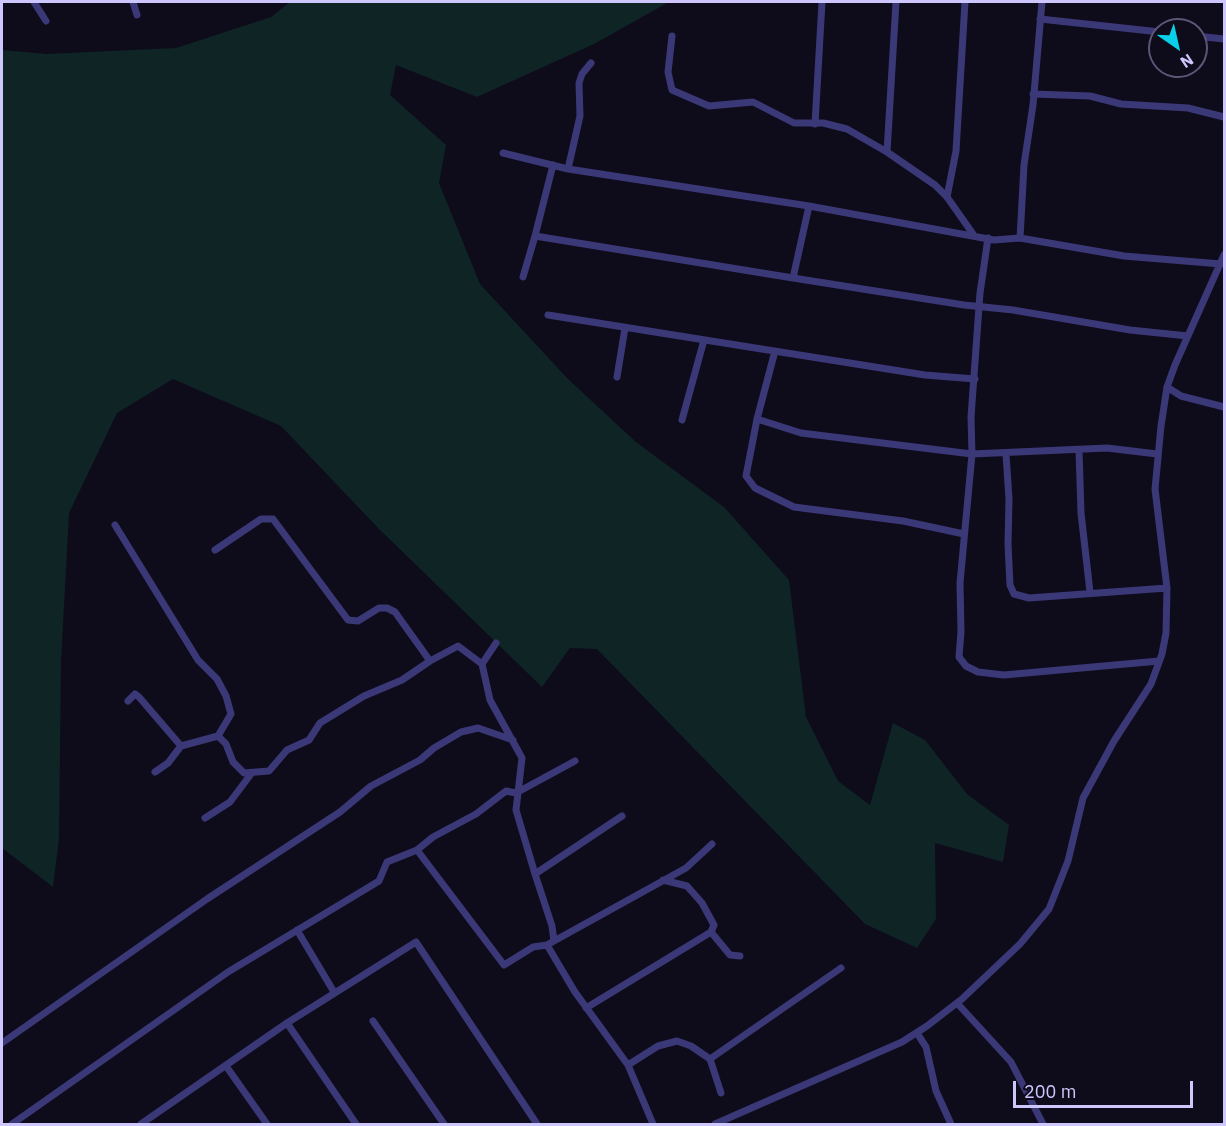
<!DOCTYPE html>
<html>
<head>
<meta charset="utf-8">
<style>
	body { margin:0 }
	#map { position:relative; width:1226px; height:1126px; overflow:hidden; background:#0e0b1b; font-family:"IBM Plex Sans",sans-serif }
	canvas { display:block }
	.frame { position:absolute; inset:0; border:3px solid #cec7fd; pointer-events:none }
	.north { position:absolute; left:1148px; top:18px; width:60px; height:60px; box-sizing:border-box; background:#0e0b1b; border:2px solid #5b5675; border-radius:50%; rotate:146deg; font-size:16px; font-weight:700; line-height:24px; text-align:center; color:#cec7fd }
	.north::after { content:''; display:block; margin:auto; width:21px; height:27px; background:#08d0e8; clip-path:polygon(50% 0,100% 100%,50% 72%,0 100%) }
	.scale { position:absolute; left:1013px; top:1081px; width:180px; height:27px; box-sizing:border-box; border:3px solid #cec7fd; border-top:0; padding-left:8px; font-size:18px; line-height:21px; white-space:nowrap; color:#cec7fd; -webkit-text-stroke:4px #0e0b1b; paint-order:stroke }
</style>
</head>
<body>
<div id="map">
<canvas width="1226" height="1126"></canvas>
<div class="frame"></div>
<div class="north">N</div>
<div class="scale">200 m</div>
</div>
<script>
const ctx = document.querySelector('canvas').getContext('2d');
ctx.lineJoin = 'round';
function fill(path, color) { ctx.fillStyle = color; ctx.fill(path, 'evenodd'); }
const shape = rows => new Path2D(rows.map(r => 'M' + r).join(''));
function trace(path, color, width, dash) { ctx.strokeStyle = color; ctx.lineWidth = width; ctx.lineCap = dash ? 'butt' : 'round'; ctx.setLineDash(dash || []); ctx.stroke(path); }
const green = shape([
	[290,2,669,2,594,44,477,97,396,65,390,95,446,145,439,183,480,284,567,378,636,442,724,507,789,580,806,717,838,781,870,805,893,723,925,740,967,794,1009,825,1003,862,935,843,936,919,917,948,865,924,597,649,570,648,542,687,378,528,281,426,173,379,117,413,69,513,61,663,59,839,53,887,2,848,2,50,47,54,176,48,271,17]
]);
const street = shape([
	[34,2,46,21],
	[133,2,137,15],
	[1040,19,1160,32],
	[672,36,668,72,672,90,709,106,753,102,794,123,823,123,847,129,887,152,935,185,947,197,973,234],
	[1196,36,1224,39],
	[1033,94,1090,96,1121,104,1188,108,1224,117],
	[815,124,822,2],
	[887,152,896,2],
	[503,153,568,169,809,206,994,240,1020,238,1124,256,1221,264],
	[568,169,580,116,579,83,582,74,591,63],
	[947,197,956,151,965,2],
	[809,206,793,278,964,305,1013,310,1130,330,1188,336],
	[535,236,553,165],
	[988,238,980,293,971,417,972,454,1107,448,1157,454],
	[1020,238,1024,165,1033,105,1042,2],
	[523,277,535,236,793,278],
	[548,315,925,375,975,379],
	[775,351,757,419,746,476,755,488,794,507,903,521,964,534],
	[617,377,625,328],
	[1167,387,1181,396,1224,407],
	[757,419,801,433,972,454,960,583,961,632,959,657,966,666,978,672,1004,675,1159,661],
	[682,420,704,340],
	[1079,450,1081,513,1090,592],
	[1006,454,1009,499,1008,544,1010,585,1014,594,1029,598,1167,588],
	[115,525,198,660,217,679,226,696,231,714,218,736,226,744,233,762,244,773,269,771,287,750,309,740,320,723,364,696,402,680,430,661],
	[215,550,261,519,273,519,348,620,358,621,379,608,387,608,395,612,430,661,458,646,482,664],
	[496,643,482,664,490,700,522,758,516,810,535,874],
	[128,701,135,694,139,697,181,746,218,736],
	[155,772,168,763,181,746],
	[205,818,230,802,251,774],
	[417,850,504,965,533,947,547,945,554,941,552,926,535,874,622,816],
	[663,880,687,886,702,903,714,925,711,932,730,955,740,956],
	[297,930,334,992],
	[554,941,686,868,712,844],
	[547,945,575,992,628,1065,653,1124],
	[957,1003,1011,1062,1043,1124],
	[586,1008,711,932],
	[373,1021,444,1124],
	[287,1023,356,1124],
	[917,1033,926,1047,936,1091,951,1124],
	[2,1043,207,899,340,812,371,786,420,760,434,748,461,732,478,728,513,740],
	[710,1059,721,1093],
	[628,1065,658,1046,677,1041,691,1046,710,1059,841,968],
	[226,1066,267,1124],
	[12,1124,228,972,379,881,387,862,417,850,433,837,476,814,506,791,516,793,575,761],
	[141,1124,287,1023,416,942,537,1124],
	[715,1124,902,1042,927,1026,962,999,1020,944,1049,909,1068,861,1083,798,1114,741,1151,684,1162,654,1166,633,1167,588,1155,489,1161,426,1167,387,1175,365,1224,255]
]);
fill(green, '#0f2424');
trace(street, '#3b3878', 7);
</script>
</body>
</html>
